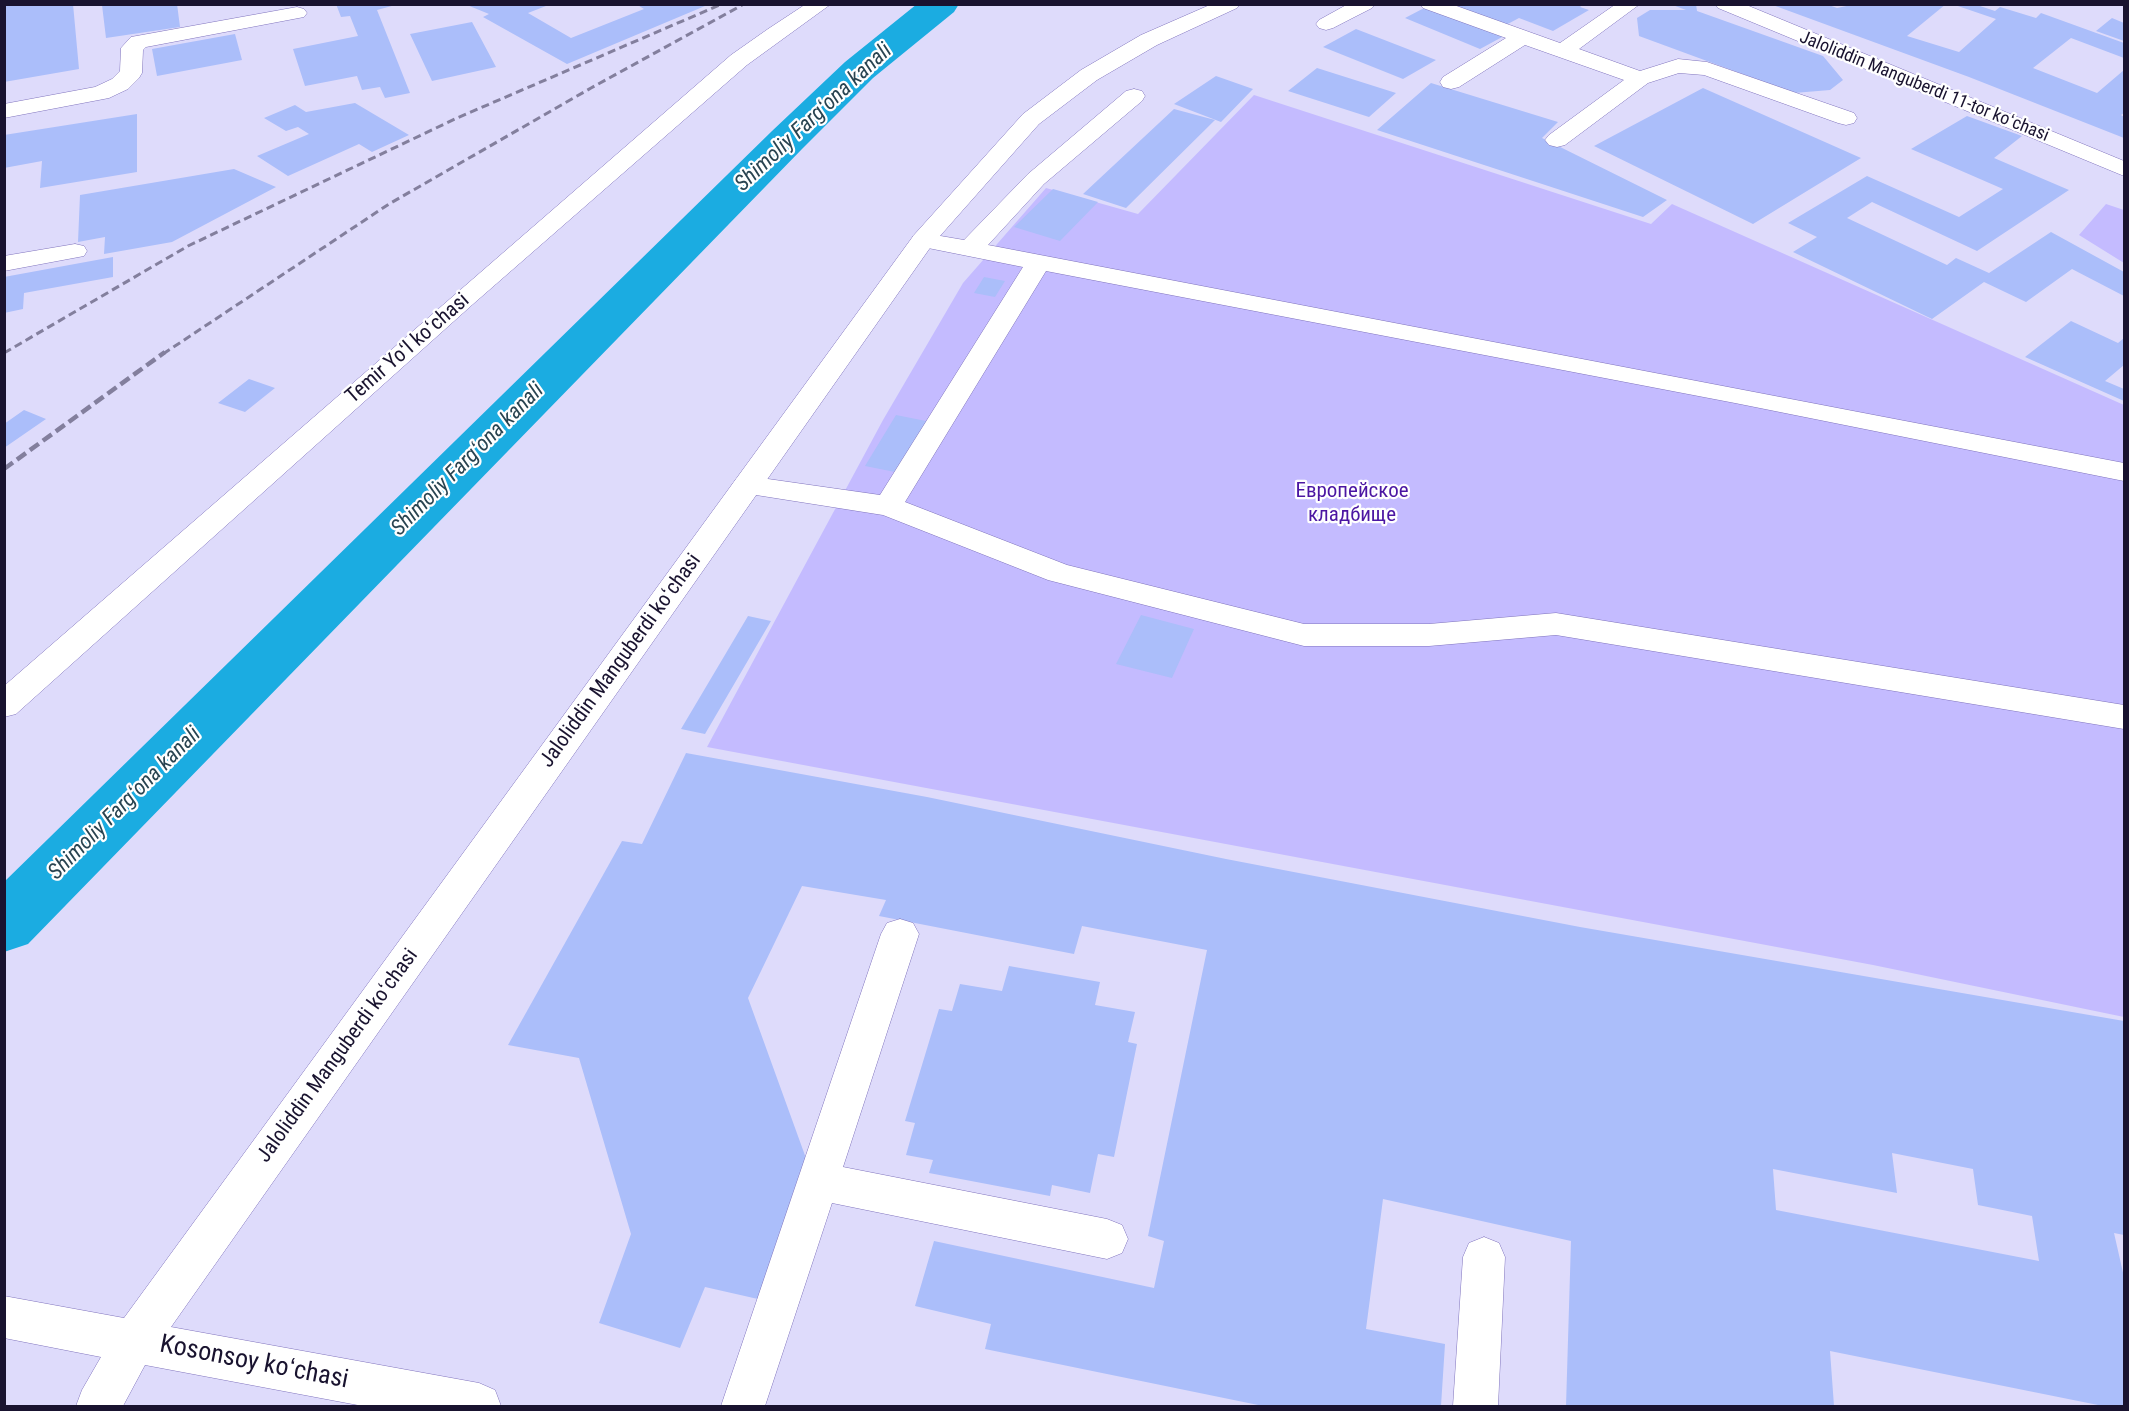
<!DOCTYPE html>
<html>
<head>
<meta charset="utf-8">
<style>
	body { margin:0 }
	#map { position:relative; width:2129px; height:1411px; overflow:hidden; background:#dedbfb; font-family:"Roboto Condensed",sans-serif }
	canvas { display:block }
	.frame { position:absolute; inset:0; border:6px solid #19132f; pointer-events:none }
</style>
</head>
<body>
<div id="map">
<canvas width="2129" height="1411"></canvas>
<div class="frame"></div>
</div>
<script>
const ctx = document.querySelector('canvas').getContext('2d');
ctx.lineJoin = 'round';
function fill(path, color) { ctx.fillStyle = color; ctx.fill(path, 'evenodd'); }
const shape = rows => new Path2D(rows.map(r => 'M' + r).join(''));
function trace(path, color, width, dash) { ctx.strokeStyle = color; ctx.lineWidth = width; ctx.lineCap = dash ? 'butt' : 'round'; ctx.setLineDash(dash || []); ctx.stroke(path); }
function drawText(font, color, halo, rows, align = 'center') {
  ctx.font = font + ' "Roboto Condensed",sans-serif'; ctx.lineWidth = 4.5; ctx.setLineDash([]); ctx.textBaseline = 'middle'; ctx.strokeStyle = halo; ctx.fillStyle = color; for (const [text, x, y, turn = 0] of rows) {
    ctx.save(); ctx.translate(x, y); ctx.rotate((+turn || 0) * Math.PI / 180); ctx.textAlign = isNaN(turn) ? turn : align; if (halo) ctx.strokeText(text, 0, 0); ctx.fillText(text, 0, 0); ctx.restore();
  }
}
const green = shape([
	[1254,95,1651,224,1672,204,2124,405,2124,1017,1873,965,707,747,883,420,963,283,1046,188,1138,214],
	[2106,204,2124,210,2124,263,2079,235]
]);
const canal = shape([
	[917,4,959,4,954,12,873,78,802,149,28,944,4,952,4,882,772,131,845,62,917,4]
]);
const building = shape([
	[4,4,73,4,79,69,4,82],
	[177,4,180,27,106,38,102,5],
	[336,4,399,4,377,10,410,93,385,98,380,87,362,90,357,76,305,86,293,49,358,36,350,16,341,17],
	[551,4,528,13,571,38,644,9,636,4,705,6,567,64,483,17,489,14,467,5],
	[1583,4,1580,7,1589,10,1553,31,1519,18,1504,26,1449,5],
	[1670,4,1696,4,1697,11,1823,56,1843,80,1830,90,1794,93,1639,36,1637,18,1650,10,1686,10],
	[1770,4,1826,4,1837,8,1856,4,1946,4,1907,36,1959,52,1996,19,1952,4,1974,4,1995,11,2000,7,2036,18,2041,13,2124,43,2124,58,2071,38,2033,68,2097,93,2124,70,2124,113,2121,115,2124,117,2124,138,1969,77],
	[1428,6,1504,36,1480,49,1405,18],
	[2112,18,2124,23,2124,41,2096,31],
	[472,22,496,67,432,81,410,34],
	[1356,29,1436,60,1403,79,1323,47],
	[235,34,242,60,157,76,152,49],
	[1317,68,1396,93,1369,117,1288,91],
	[1216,76,1253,89,1221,122,1174,104],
	[1431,83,1558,122,1542,138,1667,200,1643,217,1377,130],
	[1703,88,1861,158,1753,224,1594,146],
	[355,103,409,135,372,152,359,144,288,176,257,156,309,134,298,127,286,131,264,118,295,105,306,112],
	[1174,109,1215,120,1126,208,1083,194],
	[137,114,137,172,40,188,42,161,4,168,4,135],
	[1967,116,2022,136,1994,158,2069,190,1977,251,1872,202,1847,218,1947,265,1956,258,1989,273,2051,232,2124,272,2124,296,2072,269,2026,302,1984,282,1932,319,1793,252,1817,237,1788,223,1867,176,1959,217,2003,189,1911,149],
	[234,169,276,187,172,242,104,254,105,237,78,242,80,195],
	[1053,189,1098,202,1060,241,1014,227],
	[113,257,113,277,24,293,23,309,4,313,4,277],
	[984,277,1005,281,995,297,974,293],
	[2071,321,2118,343,2124,338,2124,365,2105,381,2124,389,2124,401,2025,357],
	[249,379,275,388,245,412,218,403],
	[24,410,46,419,4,448,4,424],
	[896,415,936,423,905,474,865,466],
	[1141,615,1194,629,1172,678,1116,664],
	[748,616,771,621,705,734,681,729],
	[686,753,927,797,1226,859,1580,927,2124,1021,2124,1235,2114,1233,2124,1277,2124,1406,2103,1406,1830,1351,1834,1406,1566,1406,1571,1241,1383,1199,1366,1329,1445,1344,1441,1406,1263,1406,985,1349,991,1324,915,1306,934,1241,1154,1288,1164,1241,1148,1236,1207,950,1082,926,1074,954,879,916,886,900,802,886,748,998,807,1161,758,1299,705,1287,680,1348,599,1323,631,1234,579,1058,508,1045,622,841,642,844],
	[1892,1153,1973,1169,1978,1205,2032,1216,2039,1261,1776,1210,1773,1169,1897,1193],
	[1009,966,1100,982,1095,1005,1135,1012,1128,1042,1137,1044,1114,1157,1098,1154,1090,1193,1052,1185,1050,1196,929,1173,933,1160,906,1155,915,1123,905,1121,939,1009,952,1011,960,984,1002,991]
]);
const service = shape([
	[1348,4,1375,4,1372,8,1333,28,1326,30,1319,28,1316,24,1319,20,1348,4],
	[1420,4,1451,4,1560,43,1616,4,1640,4,1579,49,1640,71,1678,59,1707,62,1854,113,1857,118,1854,123,1846,125,1838,123,1704,75,1679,73,1648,83,1565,145,1557,147,1549,145,1545,140,1549,135,1624,80,1525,45,1459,87,1451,89,1443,87,1440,82,1443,77,1506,38,1423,8,1420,4],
	[1134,89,1142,91,1145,96,1142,101,1044,184,988,245,2124,463,2124,481,1735,403,1046,271,905,502,1067,565,1304,624,1429,624,1556,613,2124,705,2124,729,1556,635,1429,646,1304,646,1048,580,883,515,737,492,732,485,737,478,747,476,880,495,1023,267,923,247,914,245,911,240,914,235,923,233,964,240,1028,174,1126,91,1134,89],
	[900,919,913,923,919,934,843,1167,1107,1219,1122,1225,1128,1239,1122,1253,1107,1259,832,1203,765,1406,721,1406,881,934,887,923,900,919],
	[1484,1237,1499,1243,1505,1257,1498,1406,1453,1406,1463,1257,1469,1243,1484,1237]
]);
const minor = shape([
	[1715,4,1744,4,2124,161,2124,176,1718,8,1715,4],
	[297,7,304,9,307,13,304,17,146,47,143,50,142,73,139,78,128,89,109,98,4,118,4,104,95,87,112,79,120,71,121,48,131,37,297,7],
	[75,244,84,246,87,251,84,256,4,271,4,256,75,244]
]);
const tertiary = shape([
	[806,4,831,4,747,65,472,305,16,714,4,717,4,686,731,55,768,29,806,4]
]);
const secondary = shape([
	[1212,4,1240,4,1237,8,1157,45,1097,80,1039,124,932,245,171,1327,479,1383,495,1390,501,1406,363,1406,145,1365,123,1406,76,1406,82,1390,101,1357,4,1338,4,1296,124,1318,914,235,1023,114,1081,70,1141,35,1212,4]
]);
const railFar1 = shape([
	[4,353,188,246,457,118,722,4],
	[163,354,389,204,591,88,744,4]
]);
const rail = shape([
	[4,469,165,352]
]);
const farStreetnames = [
	["Jaloliddin Manguberdi 11-tor koʻchasi",1924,87,22]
];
const streetNames = [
	["Temir Yoʻl koʻchasi",408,349,-41],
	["Jaloliddin Manguberdi koʻchasi",621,661,-54],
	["Jaloliddin Manguberdi koʻchasi",338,1056,-54]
];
const parkNames = [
	["Европейское",1352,492],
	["кладбище",1352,516]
];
const waterNames = [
	["Shimoliy Fargʻona kanali",814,118,-43],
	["Shimoliy Fargʻona kanali",468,460,-45],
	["Shimoliy Fargʻona kanali",125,804,-45]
];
const nearStreetnames = [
	["Kosonsoy koʻchasi",254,1363,11]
];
fill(green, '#c4bbff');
fill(canal, '#1bace1');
fill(building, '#abbefa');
trace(service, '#8074bd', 1);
trace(minor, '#8074bd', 1);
trace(tertiary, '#8074bd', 1);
trace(secondary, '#8074bd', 1);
fill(service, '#fff');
fill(minor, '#fff');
fill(tertiary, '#fff');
fill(secondary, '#fff');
trace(railFar1, '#837f9d', 3, [8, 4.5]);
trace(rail, '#837f9d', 4.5, [11, 5]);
drawText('18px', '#19132f', '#fff', farStreetnames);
drawText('21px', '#19132f', '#fff', streetNames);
drawText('21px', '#4b16a2', '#fff', parkNames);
drawText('italic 22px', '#294451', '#fff', waterNames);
drawText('26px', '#19132f', '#fff', nearStreetnames);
</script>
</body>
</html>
